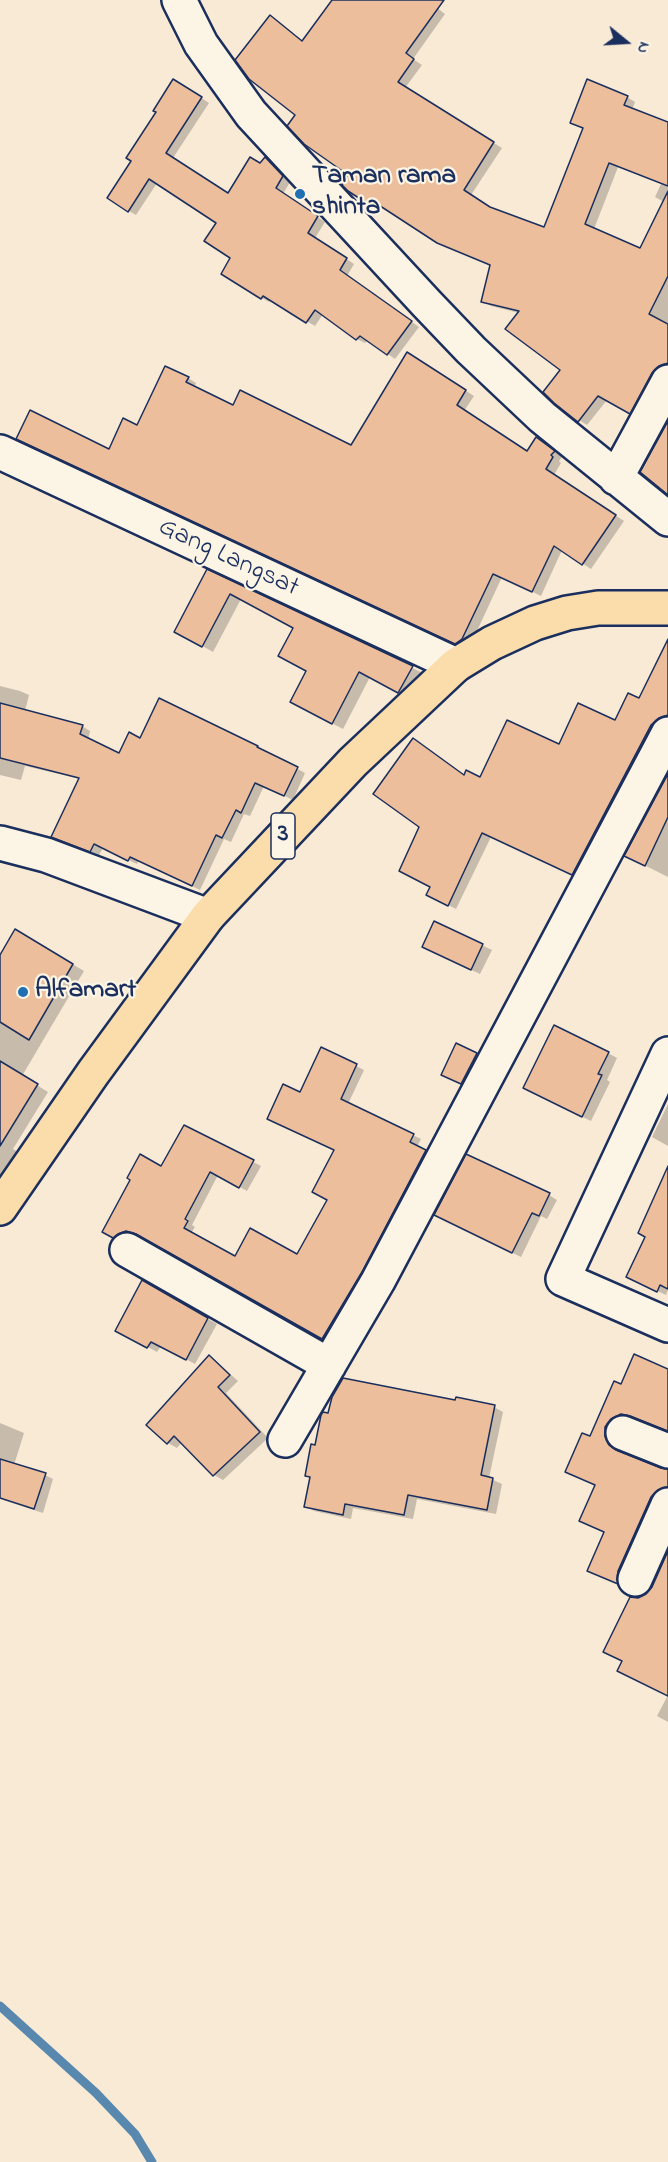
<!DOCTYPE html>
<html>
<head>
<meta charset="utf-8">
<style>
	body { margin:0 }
	#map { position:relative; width:668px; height:2162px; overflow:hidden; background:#f9ead6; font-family:"Indie Flower",sans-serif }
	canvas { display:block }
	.north { position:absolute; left:596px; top:12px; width:60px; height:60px; -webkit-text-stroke:4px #fcf5e5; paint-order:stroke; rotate:108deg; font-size:16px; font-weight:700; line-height:24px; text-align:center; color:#1b2f5e }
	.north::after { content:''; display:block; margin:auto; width:21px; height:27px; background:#1b2f5e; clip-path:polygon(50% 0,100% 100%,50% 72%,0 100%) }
</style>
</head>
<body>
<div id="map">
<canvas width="668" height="2162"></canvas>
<div class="north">N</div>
</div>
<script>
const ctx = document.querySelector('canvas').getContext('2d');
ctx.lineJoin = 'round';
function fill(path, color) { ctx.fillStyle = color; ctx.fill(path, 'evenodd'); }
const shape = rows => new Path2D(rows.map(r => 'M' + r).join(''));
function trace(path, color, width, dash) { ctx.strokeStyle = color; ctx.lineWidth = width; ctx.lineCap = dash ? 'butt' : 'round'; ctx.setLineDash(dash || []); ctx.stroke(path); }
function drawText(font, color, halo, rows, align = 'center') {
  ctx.font = font + ' "Indie Flower",sans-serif'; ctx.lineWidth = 4.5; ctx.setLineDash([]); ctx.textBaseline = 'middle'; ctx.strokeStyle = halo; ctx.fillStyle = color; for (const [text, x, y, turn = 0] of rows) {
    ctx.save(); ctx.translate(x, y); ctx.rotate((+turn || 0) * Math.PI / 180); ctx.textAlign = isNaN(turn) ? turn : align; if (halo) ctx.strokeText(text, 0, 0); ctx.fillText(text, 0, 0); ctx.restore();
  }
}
const shadow = shape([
	[333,0,427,0,445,14,413,59,422,65,405,88,502,148,471,195,492,209,545,229,584,129,572,122,627,97,635,102,632,110,668,123,668,370,638,417,607,400,587,425,579,420,562,370,519,313,491,306,483,302,492,266,379,204,377,208,349,190,350,174,297,115,279,22,304,42],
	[618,167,661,184,655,197,664,202,641,250,594,229],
	[182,85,209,103,173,158,228,194,265,159,273,163,290,182,283,194,325,222,315,238,354,264,347,276,419,327,395,359,368,340,365,343,357,339,323,314,315,326,271,300,269,302,262,298,232,258,218,222,157,183,136,215,129,211],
	[416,359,474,396,464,411,528,453,537,439,545,443,562,457,559,461,561,463,554,475,624,521,591,569,562,550,541,596,502,577,471,644,464,648,27,443,109,451,138,427,188,378,196,383,194,388,234,407,352,447],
	[207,571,423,673,410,698,370,677,343,729,303,708,308,671,295,628,241,599,213,652,176,631],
	[668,669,668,722,580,878,491,837,456,909,436,899,421,827,421,744,465,776,481,779,616,722,640,700],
	[0,686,20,691,29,695,25,711,82,726,90,731,88,740,120,755,141,740,160,700,257,747,305,773,293,800,264,786,250,816,244,814,231,842,224,839,200,890,139,860,137,864,103,848,99,855,53,836,80,779,25,766,21,780,0,775],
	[668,777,668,877,634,860],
	[435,923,492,950,480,974,433,952],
	[16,931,84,971,22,1076,48,1092,13,1149,26,1157,0,1188,0,958],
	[457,1045,481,1057,466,1085,447,1077],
	[608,1053,617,1058,607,1080,610,1082,591,1121,534,1093],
	[356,1066,364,1070,348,1104,421,1139,417,1147,433,1156,330,1343,146,1237,135,1235,126,1237,122,1241,104,1231,162,1168,185,1127,261,1166,247,1191,218,1175,192,1225,195,1227,191,1233,236,1258,298,1256,328,1200,336,1151,301,1094],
	[668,1104,668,1146,652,1137],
	[549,1195,557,1200,547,1219,541,1216,521,1257,444,1219],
	[668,1208,668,1290,666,1295,636,1281],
	[143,1282,217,1324,195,1364,161,1346,157,1352,117,1330],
	[209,1357,218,1363,238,1381,226,1393,268,1438,223,1480,214,1475,182,1442,177,1448,168,1443],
	[615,1383,668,1394,668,1431,639,1419,630,1418,612,1441,616,1450,668,1471,668,1493,625,1587,589,1570,606,1532,597,1485,591,1438],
	[456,1402,494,1407,503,1412,489,1478,502,1484,496,1514,417,1499,413,1519,353,1508,351,1519,314,1511,306,1506,316,1446],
	[0,1423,24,1433,14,1465,45,1475,53,1479,43,1513,0,1499],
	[668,1555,668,1722,657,1716,668,1695,624,1661,638,1599,646,1596,653,1587]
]);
const stream = shape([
	[0,2006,96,2093,135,2134,152,2162]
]);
const building = shape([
	[332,0,444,0,406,53,414,59,398,82,494,142,464,190,490,207,544,227,583,128,570,123,587,79,628,96,624,105,668,122,668,186,609,163,585,224,640,248,668,191,668,276,649,314,668,324,668,363,659,366,652,373,630,414,598,396,578,422,554,403,543,392,560,370,505,329,519,311,481,302,490,265,437,243,371,200,368,204,348,191,342,185,348,175,304,144,287,126,295,115,249,79,235,60,270,15,302,41,332,0],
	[173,79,202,97,166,153,228,193,250,157,260,163,265,157,283,176,276,188,318,216,308,233,347,258,340,270,412,321,387,355,360,336,356,340,315,310,306,323,263,296,261,299,221,274,230,258,204,241,216,223,149,179,128,212,107,198,131,161,126,158,156,112,153,111,173,79],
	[407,352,466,390,457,405,527,451,536,437,555,451,551,455,553,457,546,469,616,515,582,565,554,546,532,592,493,574,462,639,455,644,16,439,30,410,109,449,123,418,137,425,165,366,189,377,186,382,233,405,240,390,351,445,407,352],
	[668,421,668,495,640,472,668,421],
	[207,569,413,666,398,693,359,672,332,724,290,702,306,671,278,656,293,628,230,594,202,647,174,632,207,569],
	[668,639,668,715,659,718,651,725,572,875,482,833,448,906,426,895,430,887,399,871,419,827,373,794,413,738,464,775,466,770,480,777,507,720,559,744,578,703,615,720,628,693,639,698,668,639],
	[159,698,258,746,257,747,298,767,284,796,255,783,241,813,236,810,222,838,216,835,192,886,130,857,128,861,94,844,90,852,51,837,79,778,0,758,0,703,83,725,80,734,119,753,129,732,140,738,159,698],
	[668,774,668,817,645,866,624,856,668,774],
	[434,921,483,944,471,970,422,947,434,921],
	[15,929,73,964,29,1040,0,1022,0,955,15,929],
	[554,1025,609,1052,598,1074,602,1075,582,1117,523,1088,554,1025],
	[456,1043,477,1053,461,1084,441,1075,456,1043],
	[321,1047,357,1064,341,1099,414,1134,410,1142,426,1150,362,1272,322,1339,136,1234,126,1231,118,1234,113,1238,102,1232,130,1180,127,1178,140,1154,161,1166,184,1125,254,1160,239,1188,210,1172,185,1219,188,1221,184,1228,235,1256,250,1228,297,1254,327,1200,312,1192,334,1150,267,1119,283,1084,300,1092,321,1047],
	[0,1061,38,1084,0,1146,0,1061],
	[466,1154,550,1193,539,1216,532,1213,512,1253,434,1215,466,1154],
	[668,1166,668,1289,660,1285,657,1292,626,1277,645,1237,638,1233,668,1166],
	[142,1280,208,1318,186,1360,151,1342,147,1348,115,1331,142,1280],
	[634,1354,668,1369,668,1431,630,1416,621,1414,611,1419,605,1427,605,1436,609,1445,616,1450,661,1468,668,1469,668,1487,658,1490,651,1497,618,1571,618,1584,587,1571,604,1532,579,1521,595,1485,565,1472,582,1433,590,1436,614,1381,621,1384,634,1354],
	[209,1355,230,1375,218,1387,260,1432,213,1476,174,1436,167,1444,146,1425,209,1355],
	[343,1378,455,1400,456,1397,495,1405,481,1475,493,1478,487,1510,408,1495,404,1515,345,1504,343,1515,304,1507,310,1477,305,1476,311,1444,315,1445,321,1415,323,1412,328,1413,332,1397,343,1378],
	[0,1459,46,1473,34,1509,0,1498,0,1459],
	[668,1551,668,1696,617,1671,622,1661,603,1652,630,1597,638,1598,646,1594,652,1587,668,1551]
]);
const minor = shape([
	[179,0,201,44,251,114,427,304,471,350,542,417,668,519],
	[0,452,456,665],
	[616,478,668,382],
	[668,1054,563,1279,668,1325],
	[127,1250,329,1365],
	[623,1433,668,1451],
	[285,1440,378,1281,668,734],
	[635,1579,668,1505]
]);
const tertiary = shape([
	[0,843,46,855,208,916]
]);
const trunk = shape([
	[0,1208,93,1073,208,916,353,762,456,665,492,643,535,623,567,613,598,608,668,608]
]);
const markers = [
	[300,194,6,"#1f6fb2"],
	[23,992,6,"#1f6fb2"]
];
const shields = [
	[283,836,24]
];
const shieldNames = [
	["3",283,836]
];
const poiNames = [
	["Taman rama",312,178],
	["shinta",312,209],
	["Alfamart",35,992]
];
const streetNames = [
	["Gang Langsat",228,559,25]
];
fill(shadow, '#0003');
trace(stream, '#5888ad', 9);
fill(building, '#ecbe9c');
trace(building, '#1b2f5e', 1.5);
trace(minor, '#1b2f5e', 38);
trace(tertiary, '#1b2f5e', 38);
trace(trunk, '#1b2f5e', 38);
trace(minor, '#fcf5e5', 33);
trace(tertiary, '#fcf5e5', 33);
trace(trunk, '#fbddab', 33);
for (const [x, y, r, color] of markers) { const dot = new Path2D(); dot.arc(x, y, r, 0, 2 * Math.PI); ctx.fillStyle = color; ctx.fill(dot); trace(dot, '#fcf5e5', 2); }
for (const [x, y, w] of shields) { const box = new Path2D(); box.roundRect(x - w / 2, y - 23, w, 46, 4.5); ctx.fillStyle = '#fcf5e5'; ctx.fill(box); trace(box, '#1b2f5e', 1.5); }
drawText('bold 26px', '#1b2f5e', null, shieldNames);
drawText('bold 27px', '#1b2f5e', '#fcf5e5', poiNames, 'left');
drawText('27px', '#1b2f5e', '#fcf5e5', streetNames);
</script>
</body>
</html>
